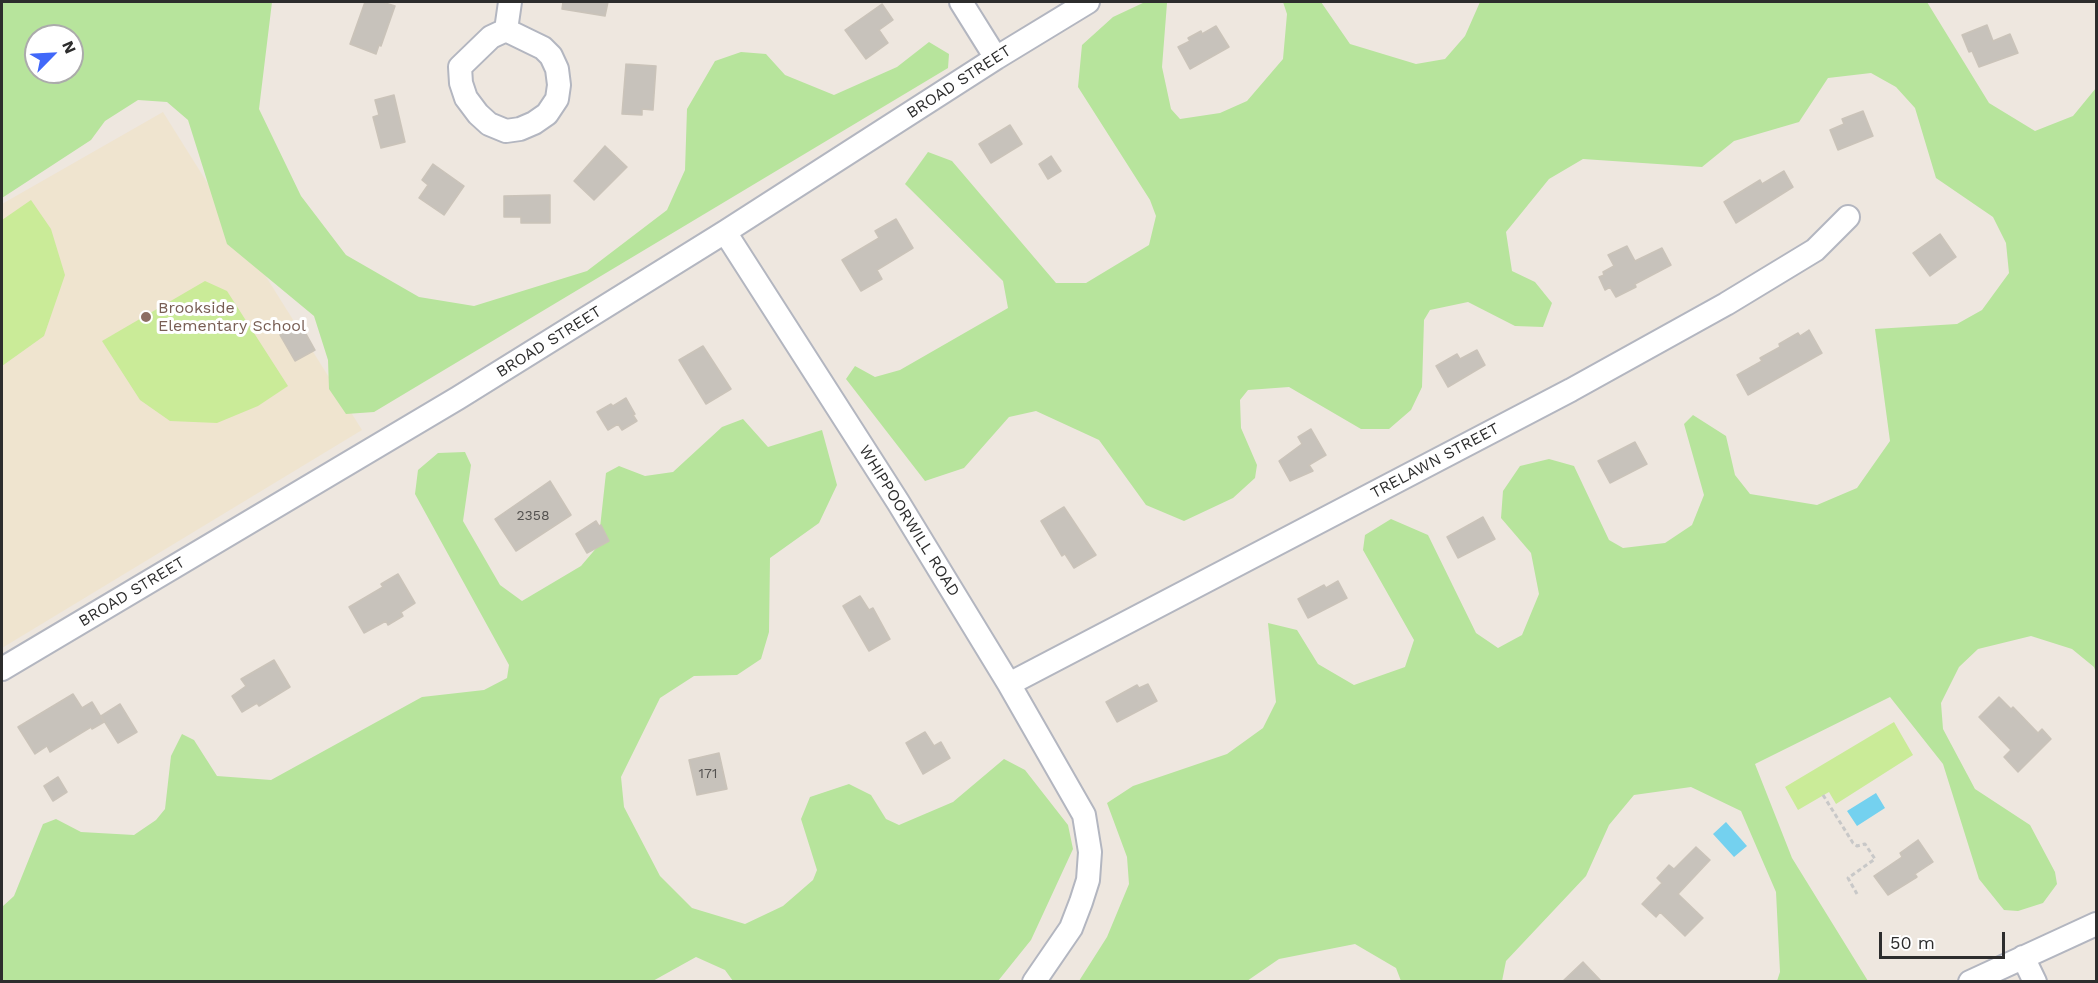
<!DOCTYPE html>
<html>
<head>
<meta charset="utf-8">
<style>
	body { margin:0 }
	#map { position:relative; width:2098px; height:983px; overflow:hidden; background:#eee7df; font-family:"Work Sans",sans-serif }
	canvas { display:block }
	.frame { position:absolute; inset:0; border:3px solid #2d2d2d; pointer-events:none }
	.north { position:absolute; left:24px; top:24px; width:60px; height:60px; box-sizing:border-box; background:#fff; border:2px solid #ababab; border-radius:50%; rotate:66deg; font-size:16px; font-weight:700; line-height:24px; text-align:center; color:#2d2d2d }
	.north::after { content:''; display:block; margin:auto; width:21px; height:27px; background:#4168f9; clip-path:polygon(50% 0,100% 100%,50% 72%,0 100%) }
	.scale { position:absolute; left:1879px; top:932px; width:126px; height:27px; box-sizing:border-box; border:3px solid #2d2d2d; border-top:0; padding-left:8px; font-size:18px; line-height:21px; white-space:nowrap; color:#2d2d2d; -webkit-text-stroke:4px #fff; paint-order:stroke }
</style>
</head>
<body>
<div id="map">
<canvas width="2098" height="983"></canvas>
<div class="frame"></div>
<div class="north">N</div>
<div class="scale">50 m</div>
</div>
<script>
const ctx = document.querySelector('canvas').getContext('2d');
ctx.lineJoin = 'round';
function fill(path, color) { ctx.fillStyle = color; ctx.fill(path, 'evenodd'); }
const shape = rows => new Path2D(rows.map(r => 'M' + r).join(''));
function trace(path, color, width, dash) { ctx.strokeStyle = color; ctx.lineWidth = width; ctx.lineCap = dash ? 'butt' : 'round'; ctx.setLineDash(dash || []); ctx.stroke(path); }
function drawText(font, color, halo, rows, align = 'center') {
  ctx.font = font + ' "Work Sans",sans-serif'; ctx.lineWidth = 6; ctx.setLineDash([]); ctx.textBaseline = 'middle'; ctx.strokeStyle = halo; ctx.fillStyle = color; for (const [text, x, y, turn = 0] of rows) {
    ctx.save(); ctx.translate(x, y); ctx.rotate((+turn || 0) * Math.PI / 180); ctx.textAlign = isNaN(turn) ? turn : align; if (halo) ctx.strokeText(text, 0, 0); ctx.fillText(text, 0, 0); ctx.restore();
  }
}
const education = shape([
	[163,112,362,430,2,648,2,204]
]);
const green = shape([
	[2,2,272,2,259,109,301,196,346,255,419,297,474,306,587,271,667,210,685,170,687,109,715,61,741,52,766,54,785,75,834,95,897,67,929,42,949,54,948,68,374,412,346,414,329,389,328,360,314,316,227,244,188,120,167,102,138,100,105,121,91,140,2,198],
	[36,36,72,36,72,72,36,72],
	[1145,2,1167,3,1162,67,1171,109,1180,119,1220,113,1247,101,1283,59,1287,14,1283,2,1321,2,1350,44,1416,64,1445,59,1465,36,1480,2,1927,2,1989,103,2035,131,2073,116,2096,88,2096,673,2094,667,2072,649,2031,636,1978,649,1959,667,1941,703,1943,729,1975,789,2030,825,2055,872,2057,884,2043,903,2018,911,2004,910,1979,879,1943,764,1890,697,1755,764,1792,858,1868,981,1777,981,1780,972,1776,892,1741,811,1691,787,1634,795,1609,825,1586,876,1506,961,1502,981,1401,981,1396,968,1355,944,1279,959,1247,981,1079,981,1107,937,1129,884,1127,857,1107,803,1133,786,1227,754,1263,728,1276,702,1268,623,1297,630,1318,664,1354,685,1405,667,1414,640,1363,550,1365,535,1391,519,1428,535,1476,633,1498,648,1522,635,1539,594,1531,553,1501,518,1503,491,1520,466,1549,459,1574,466,1609,540,1623,548,1665,543,1692,525,1704,495,1684,424,1693,415,1726,436,1735,475,1750,494,1817,505,1857,488,1890,441,1875,329,1957,324,1982,310,2009,273,2006,243,1993,217,1936,178,1915,108,1896,87,1871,73,1828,78,1799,122,1734,141,1702,167,1583,159,1549,179,1506,232,1512,271,1535,282,1552,303,1543,327,1515,326,1468,302,1430,310,1424,320,1422,387,1411,410,1389,429,1361,429,1289,387,1248,390,1240,400,1241,428,1257,465,1255,478,1233,498,1184,521,1146,505,1099,440,1036,411,1009,417,964,468,925,481,846,379,855,366,875,377,900,370,1008,308,1003,281,905,184,928,152,952,161,1056,283,1086,283,1149,245,1156,216,1150,200,1078,87,1082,45,1113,17],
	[743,419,768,447,822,430,837,485,819,523,770,558,769,632,761,659,737,675,694,676,660,698,621,777,624,807,660,876,692,908,745,924,783,906,813,880,817,870,801,819,810,797,849,784,871,795,886,819,899,825,953,802,1004,759,1025,770,1068,825,1073,849,1031,940,998,981,733,981,725,970,696,957,651,982,2,982,2,907,14,896,43,824,56,819,81,832,134,835,156,820,165,809,171,756,182,734,194,740,217,776,271,780,422,697,484,690,507,678,509,665,415,494,418,470,438,453,465,452,471,465,463,521,500,585,522,601,581,566,598,546,606,473,619,466,645,476,673,472,722,427]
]);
const pitch = shape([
	[31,200,51,229,65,275,44,336,2,366,2,220],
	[205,281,227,291,288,386,258,406,217,423,170,421,140,400,102,341],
	[1894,722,1913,755,1836,804,1829,792,1798,810,1785,787]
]);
const water = shape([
	[1876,793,1885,808,1857,826,1847,811],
	[1726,822,1747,846,1734,857,1713,834]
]);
const building = shape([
	[365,2,382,2,395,6,381,46,379,45,376,54,350,44,365,2],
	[563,2,608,2,605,16,562,9,563,2],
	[882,4,893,20,879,30,888,43,866,59,845,30,882,4],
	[1987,25,1993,41,2010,34,2018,53,1979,67,1972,51,1969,52,1962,35,1987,25],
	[1216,26,1229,47,1190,69,1178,47,1190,41,1188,38,1201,31,1202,34,1216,26],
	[626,64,656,66,653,110,642,109,642,115,622,114,626,64],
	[394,95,405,142,381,148,373,117,379,115,375,100,394,95],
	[1863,111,1873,136,1838,150,1830,130,1844,124,1842,119,1863,111],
	[1010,125,1022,144,991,163,979,144,1010,125],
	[605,146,627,167,594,200,574,181,605,146],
	[1051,156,1061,171,1048,179,1039,164,1051,156],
	[433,164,464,186,444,215,419,198,428,185,422,180,433,164],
	[1784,171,1793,187,1736,223,1724,202,1760,180,1762,184,1784,171],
	[550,195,550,223,521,223,521,217,504,217,504,196,550,195],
	[896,219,913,248,877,270,882,279,861,291,842,260,879,238,875,231,896,219],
	[1940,234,1956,257,1930,276,1913,253,1940,234],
	[1627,246,1635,261,1662,248,1671,265,1635,284,1636,287,1616,297,1610,287,1605,290,1599,277,1604,275,1603,272,1614,266,1608,255,1627,246],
	[300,323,315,350,295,361,280,335,300,323],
	[1809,330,1822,353,1748,395,1737,375,1762,361,1760,358,1780,347,1779,344,1798,333,1800,336,1809,330],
	[703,346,731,389,706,404,679,360,703,346],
	[1477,350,1485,365,1448,387,1436,366,1457,354,1460,359,1477,350],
	[626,398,635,414,633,415,637,421,622,430,618,424,608,430,597,412,611,404,613,406,626,398],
	[1311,429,1326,455,1309,465,1313,471,1290,481,1279,461,1302,444,1298,437,1311,429],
	[1635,442,1647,464,1610,483,1598,461,1635,442],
	[550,481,571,515,516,551,495,519,550,481],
	[1064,507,1096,555,1074,568,1065,554,1062,556,1041,521,1064,507],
	[1483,517,1495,539,1458,558,1447,537,1483,517],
	[596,521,599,526,601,525,609,541,587,553,576,534,596,521],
	[398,574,415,603,401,612,403,616,388,625,386,621,364,633,349,607,383,587,381,584,398,574],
	[1338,581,1347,598,1308,618,1298,599,1324,585,1326,588,1338,581],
	[860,596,869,610,873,608,890,639,869,651,843,606,860,596],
	[274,660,290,687,259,706,257,703,242,712,232,696,246,686,241,679,274,660],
	[1148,684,1157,701,1117,722,1106,702,1137,685,1139,688,1148,684],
	[73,694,82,708,92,702,104,722,92,729,91,727,50,752,47,746,35,754,18,727,73,694],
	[1999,697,2011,709,2013,707,2038,733,2042,729,2051,739,2018,772,2004,757,2011,750,1979,717,1999,697],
	[120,704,137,732,118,743,101,716,120,704],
	[925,732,934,746,941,742,950,758,923,774,906,743,925,732],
	[719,753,727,789,697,795,689,760,719,753],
	[58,777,67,792,53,801,44,786,58,777],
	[1918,840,1933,862,1915,874,1917,877,1888,895,1874,876,1902,857,1900,853,1918,840],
	[1696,847,1710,860,1678,894,1703,918,1685,936,1660,912,1656,917,1642,904,1662,883,1657,878,1669,865,1674,869,1696,847],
	[1583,962,1601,981,1563,981,1583,962]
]);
const path = shape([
	[1823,795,1853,843,1857,846,1865,844,1875,859,1848,878,1857,894]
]);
const minor = shape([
	[961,2,996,58],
	[506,30,543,48,551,56,557,69,559,85,557,99,547,114,534,123,520,129,506,131,489,124,478,114,466,98,461,83,460,67,491,37,506,30],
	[506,30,510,2],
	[725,232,898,502,1009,684,1084,815,1090,852,1088,880,1081,902,1071,928,1034,982],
	[2,669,458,398,725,232,996,58,1088,2],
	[1009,684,1571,390,1726,304,1815,250,1848,217],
	[2023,957,2035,982],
	[1970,982,2096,924]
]);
const markers = [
	[146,317,6,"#8d6e63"]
];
const numberNames = [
	["2358",533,516],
	["171",708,774]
];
const streetNames = [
	["BROAD STREET",959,82,-33],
	["BROAD STREET",549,342,-32],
	["TRELAWN STREET",1435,461,-28],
	["WHIPPOORWILL ROAD",909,521,58],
	["BROAD STREET",132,592,-31]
];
const educationNames = [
	["Brookside",158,308],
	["Elementary School",158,326]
];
fill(education, '#efe4cf');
fill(green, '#b7e49c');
fill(pitch, '#caeb98');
fill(water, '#74d1ef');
fill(building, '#c7c2bb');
trace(building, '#cac3b9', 1.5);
trace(minor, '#b3b6c0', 26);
trace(path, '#c8c8c8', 3, [4.5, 3]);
trace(minor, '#fff', 22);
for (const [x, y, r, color] of markers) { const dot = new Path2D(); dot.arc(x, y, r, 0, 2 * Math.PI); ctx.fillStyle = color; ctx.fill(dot); trace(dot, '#fff', 2); }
drawText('14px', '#545250', null, numberNames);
drawText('16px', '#2d2d2d', '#fff', streetNames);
drawText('16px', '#785e54', '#fff', educationNames, 'left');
</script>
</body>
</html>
